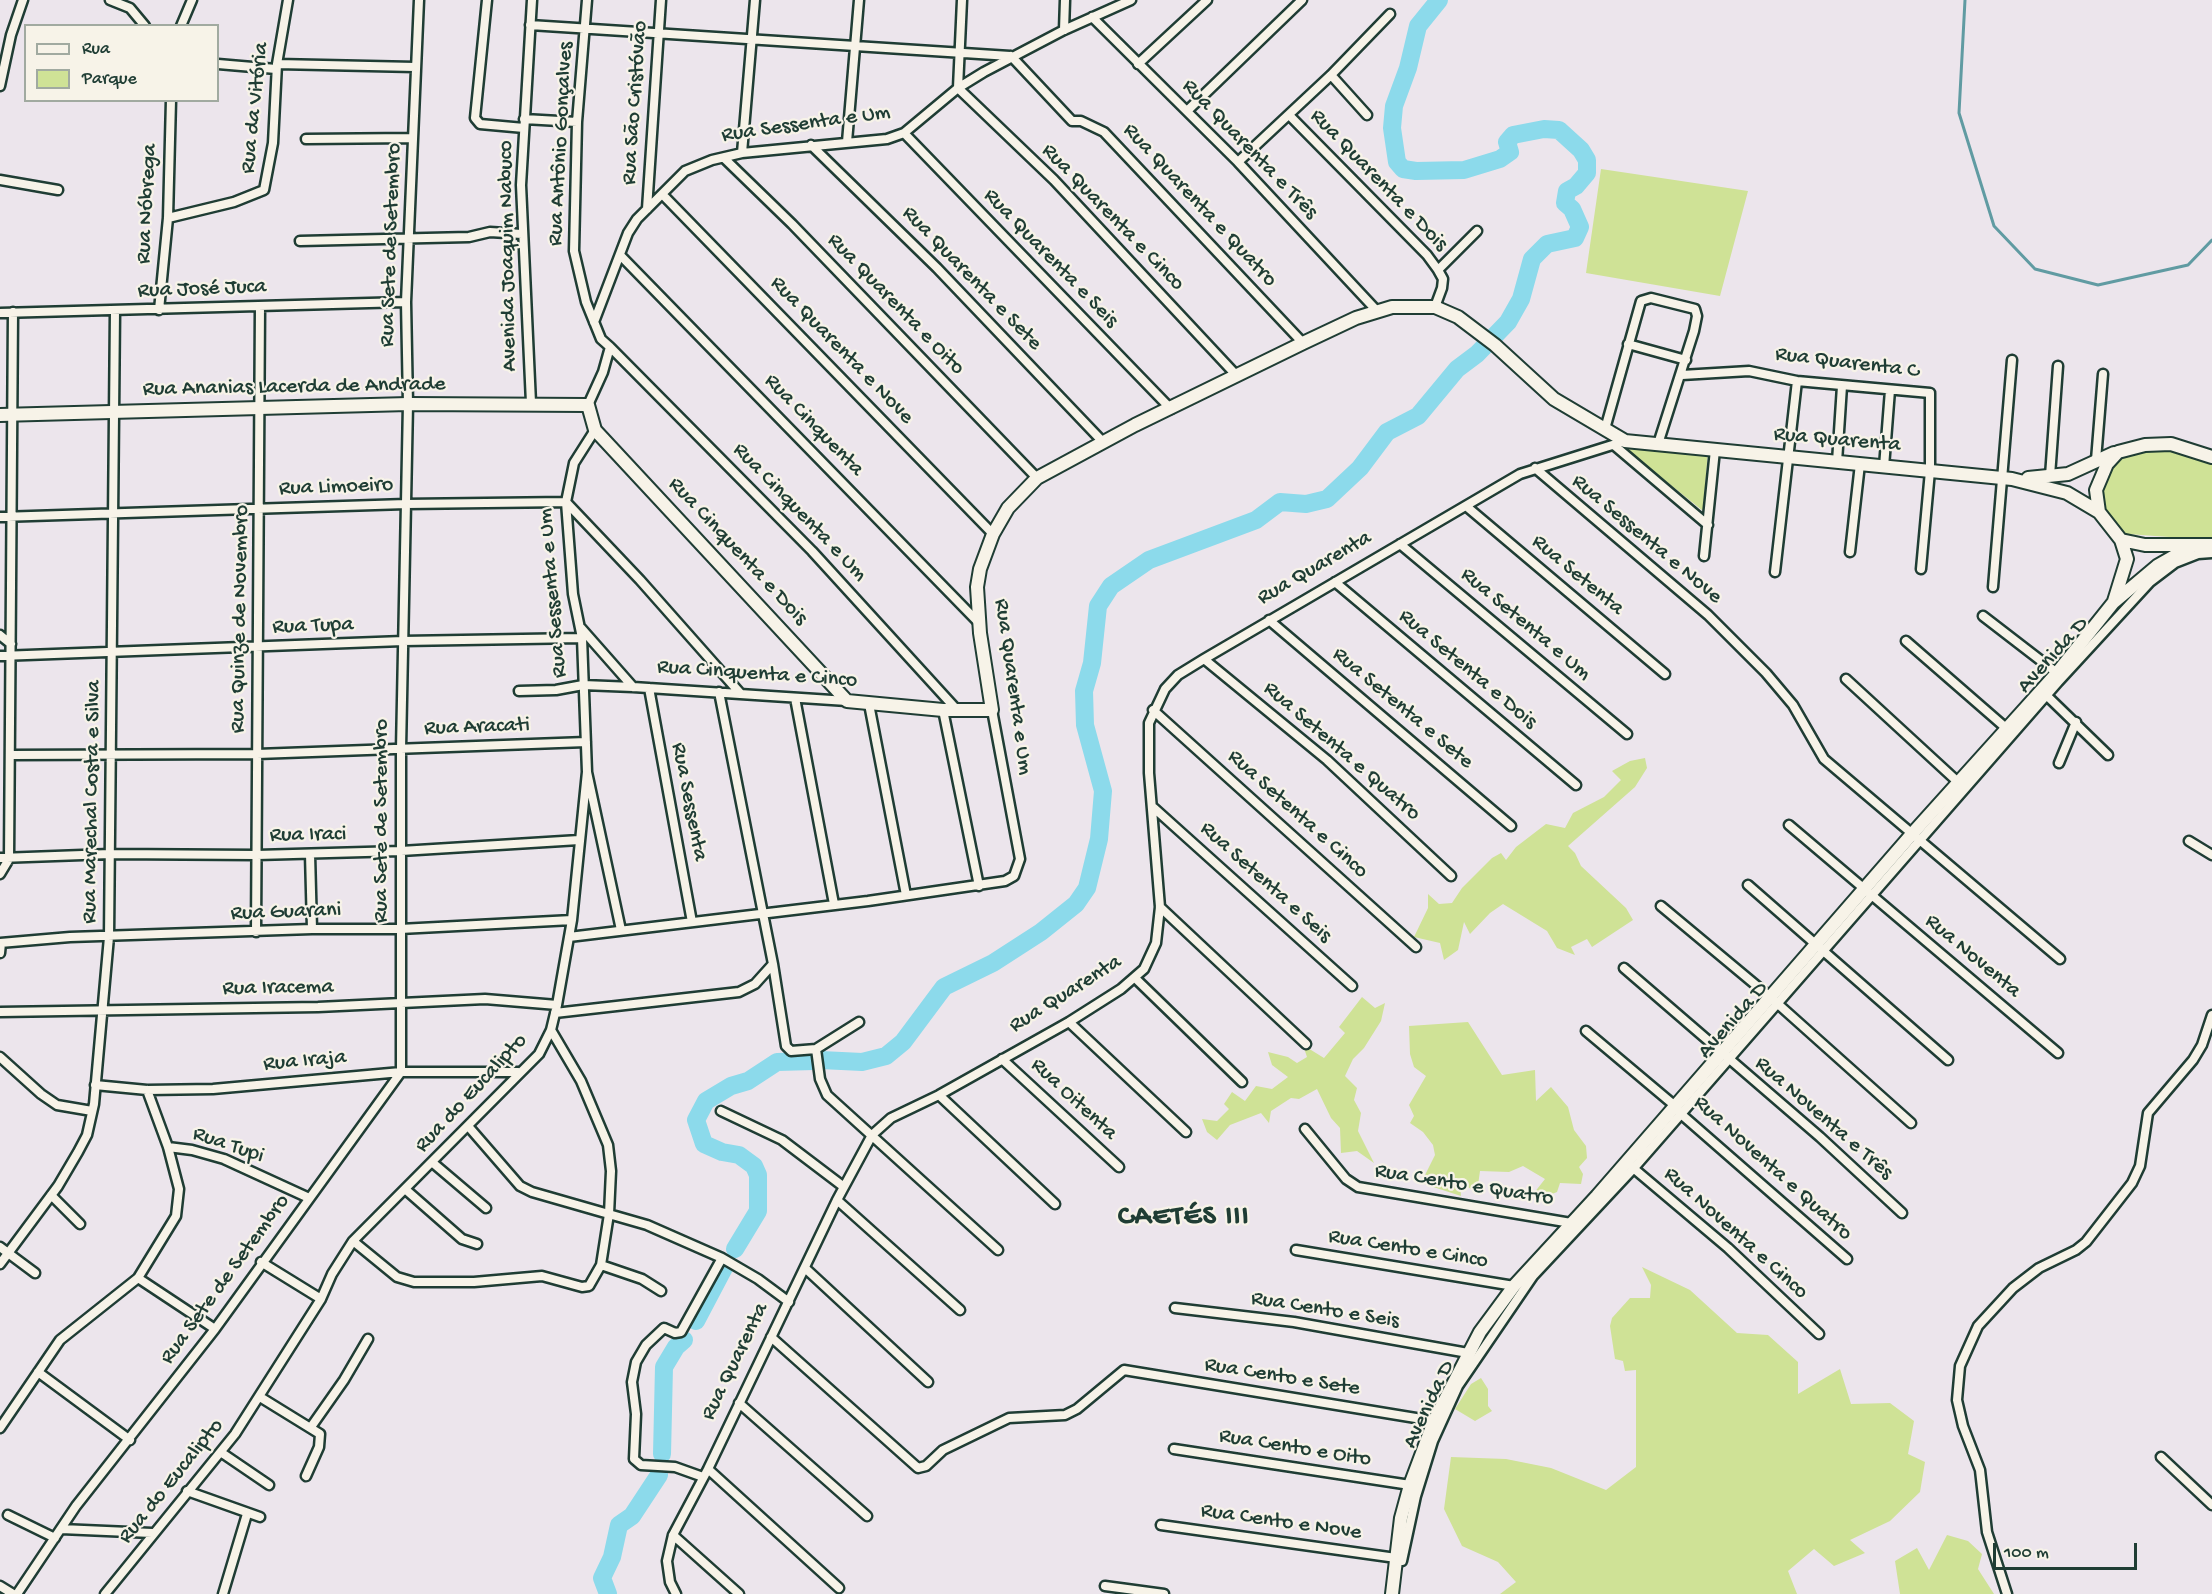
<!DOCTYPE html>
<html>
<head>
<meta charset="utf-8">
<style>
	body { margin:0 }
	#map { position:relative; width:2212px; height:1594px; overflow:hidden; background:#ece5ec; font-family:"Gochi Hand",sans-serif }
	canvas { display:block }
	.legend { position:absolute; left:24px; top:24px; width:195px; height:78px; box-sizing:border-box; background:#f7f3e8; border:2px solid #a1aaa0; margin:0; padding:8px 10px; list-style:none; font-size:18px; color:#1f3d34 }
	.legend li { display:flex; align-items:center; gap:12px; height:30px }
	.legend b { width:30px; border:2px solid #a1aaa0 }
	.scale { position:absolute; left:1993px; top:1543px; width:144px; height:27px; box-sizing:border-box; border:3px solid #1f3d34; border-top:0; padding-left:8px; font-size:18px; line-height:21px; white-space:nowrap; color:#1f3d34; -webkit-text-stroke:4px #f7f3e8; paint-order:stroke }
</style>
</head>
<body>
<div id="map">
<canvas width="2212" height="1594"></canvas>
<ul class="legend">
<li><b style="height:8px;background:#f7f3e8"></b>Rua</li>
<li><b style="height:16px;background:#cfe296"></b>Parque</li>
</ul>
<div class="scale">100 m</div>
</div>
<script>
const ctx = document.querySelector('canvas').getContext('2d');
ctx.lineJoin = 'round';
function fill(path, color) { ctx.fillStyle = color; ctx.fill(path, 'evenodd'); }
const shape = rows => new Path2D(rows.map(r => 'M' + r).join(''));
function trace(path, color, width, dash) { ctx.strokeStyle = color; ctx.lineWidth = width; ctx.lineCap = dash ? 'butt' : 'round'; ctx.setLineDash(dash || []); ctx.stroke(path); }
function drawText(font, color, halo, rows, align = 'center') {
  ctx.font = font + ' "Gochi Hand",sans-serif'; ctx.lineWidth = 4.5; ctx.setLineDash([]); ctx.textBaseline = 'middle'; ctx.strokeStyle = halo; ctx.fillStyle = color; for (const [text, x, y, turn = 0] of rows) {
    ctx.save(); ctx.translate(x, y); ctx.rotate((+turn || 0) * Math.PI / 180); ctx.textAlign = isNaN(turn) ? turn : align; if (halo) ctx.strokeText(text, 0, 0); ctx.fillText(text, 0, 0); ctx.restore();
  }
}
const green = shape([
	[1601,169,1748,191,1720,296,1586,273],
	[2147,441,2212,458,2212,540,2127,534,2120,531,2099,503,2104,465],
	[1626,449,1708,451,1703,511],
	[1645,758,1647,768,1635,787,1568,846,1575,853,1581,866,1626,908,1633,920,1592,947,1587,939,1571,947,1575,955,1557,948,1547,931,1503,904,1490,913,1470,934,1464,922,1458,950,1444,960,1440,943,1414,937,1428,908,1428,894,1439,904,1452,903,1462,888,1492,858,1501,853,1506,860,1516,847,1546,824,1565,828,1573,813,1604,797,1621,780,1612,771,1630,761],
	[1362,997,1375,1008,1385,1003,1381,1021,1364,1048,1353,1059,1345,1076,1357,1088,1354,1100,1361,1113,1358,1131,1374,1163,1357,1151,1341,1153,1340,1128,1331,1118,1317,1089,1299,1099,1291,1098,1271,1111,1269,1123,1261,1113,1230,1125,1217,1140,1207,1132,1202,1119,1217,1121,1229,1109,1224,1104,1232,1092,1245,1101,1256,1086,1272,1089,1288,1077,1272,1065,1268,1052,1288,1057,1297,1063,1307,1057,1303,1045,1324,1058,1345,1033,1339,1027],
	[1468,1022,1502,1075,1535,1070,1536,1101,1551,1087,1568,1107,1574,1130,1586,1146,1587,1158,1579,1167,1583,1174,1581,1184,1560,1183,1557,1192,1542,1198,1534,1193,1545,1179,1523,1166,1509,1172,1480,1171,1477,1192,1460,1183,1461,1196,1421,1183,1435,1155,1433,1145,1423,1132,1410,1123,1414,1116,1409,1105,1426,1076,1414,1067,1410,1054,1409,1026],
	[1642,1267,1690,1290,1737,1333,1768,1335,1798,1362,1798,1394,1840,1369,1851,1404,1890,1403,1914,1421,1908,1454,1925,1462,1920,1492,1890,1521,1850,1540,1865,1553,1834,1566,1814,1549,1788,1571,1797,1594,1500,1594,1516,1582,1498,1562,1462,1546,1444,1509,1451,1457,1506,1459,1551,1468,1606,1490,1636,1467,1636,1370,1625,1371,1623,1361,1615,1359,1610,1326,1612,1318,1630,1298,1650,1298,1651,1285],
	[1481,1378,1488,1389,1488,1406,1492,1411,1475,1421,1455,1409,1471,1384],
	[1947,1535,1968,1541,1982,1554,1978,1569,1994,1594,1900,1594,1895,1561,1917,1548,1929,1570]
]);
const stream = shape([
	[1965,0,1959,113,1994,226,2035,269,2098,285,2188,265,2212,240]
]);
const river = shape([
	[821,1060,862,1062,886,1056,903,1042,944,987,993,963,1041,932,1076,904,1087,888,1099,839,1103,791,1085,725,1084,691,1092,663,1098,606,1111,586,1149,560,1256,520,1280,502,1306,504,1327,499,1360,468,1387,432,1418,416,1457,369,1477,354,1508,322,1521,299,1532,259,1547,244,1575,238,1580,227,1572,209,1565,203,1567,191,1576,186,1587,173,1587,160,1581,150,1559,130,1544,129,1513,135,1507,142,1510,152,1500,159,1464,170,1416,171,1403,169,1397,162,1392,128,1394,106,1408,68,1418,26,1439,0],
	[735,1249,758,1211,758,1175,754,1166,739,1155,722,1152,704,1144,696,1120,706,1101,731,1086,748,1081,777,1062,814,1061],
	[696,1321,726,1264],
	[662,1454,664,1367,676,1347,684,1340],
	[608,1594,602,1578,612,1557,619,1525,632,1516,659,1475]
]);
const street = shape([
	[110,0,130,8,145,26],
	[487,0,475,118,480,124,524,128],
	[587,0,577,122,574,251,586,302,601,339,610,347,603,372,588,405],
	[1092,17,1238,162,1377,311],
	[530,25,1010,56],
	[181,26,192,0],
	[1064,30,1065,0],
	[1011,56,1072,121,1081,121,1104,132,1303,343],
	[218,64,276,69],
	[277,64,415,67],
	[1138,64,1207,0],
	[1331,75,1367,115],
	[0,86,11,35,23,0],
	[958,88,1054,180,1237,376],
	[958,88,962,0],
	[1187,111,1302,0],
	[1289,115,1427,255,1438,270,1443,279,1442,288,1435,307],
	[524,119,577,122],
	[904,133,1171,409],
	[306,139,412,138],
	[847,142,859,0],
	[811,145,937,268,1103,442],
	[742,153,755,0],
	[725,159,792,224,1037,478],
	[1238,162,1331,75,1390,14],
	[0,180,58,190],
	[662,194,993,534],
	[647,209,661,0],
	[168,218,234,202,264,190,273,143,277,64,288,0],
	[300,241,469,237,490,232,522,234],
	[620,255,979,623],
	[1438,270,1477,231],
	[159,310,168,218,171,100],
	[0,313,406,302],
	[594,322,628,233,637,219,685,171,712,160,742,153,887,139,904,133,958,88,984,72,1064,30,1131,0],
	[1628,344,1686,360],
	[610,347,812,551,957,710],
	[1682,375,1749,371,1797,381,1930,393,1930,471,1921,569],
	[531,403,521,185,532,0],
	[1605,429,1641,301,1651,298,1695,309,1697,316,1694,331,1658,444],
	[595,430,574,463,566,502,573,594,582,638,587,772,621,930],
	[1615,446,1708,525],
	[2096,460,2103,374],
	[1837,462,1842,386],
	[1884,467,1890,390],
	[1535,468,1708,615,1766,673,1793,705,1824,759,2060,959],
	[2050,476,2058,366],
	[1466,506,1665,674],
	[0,517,406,504,566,502,640,580,740,693],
	[1400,544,1627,734],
	[1850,552,1860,464],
	[1704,556,1715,450],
	[1775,572,1797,381],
	[1335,582,1576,785],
	[1993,587,2012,360],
	[1983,616,2057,673],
	[1269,620,1511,826],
	[581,628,633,687],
	[0,635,11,644],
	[1906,641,2006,728],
	[0,656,403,641,582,638],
	[1204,659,1327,760,1451,876],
	[1846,679,1959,783],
	[649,688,692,922],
	[519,691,556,690,583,685,633,687,847,701],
	[2043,692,2108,755],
	[795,698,834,904],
	[869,704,906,895],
	[943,710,979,886],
	[1153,710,1416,947],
	[11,755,257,754,586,742],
	[2059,763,2076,722],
	[1154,808,1352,986],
	[1789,825,2058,1053],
	[2189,841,2212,855],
	[310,854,312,929],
	[0,858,110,854,257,855,401,851,579,840],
	[0,874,9,859,13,312],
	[1748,885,1948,1060],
	[1661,906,1769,996,1911,1123],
	[1160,907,1306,1044],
	[256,932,260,306],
	[569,937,868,901,1005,881,1014,876,1020,859,992,710],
	[0,943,70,937,312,929,400,929,572,920],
	[0,953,1,943],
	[773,964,786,1046,791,1051,816,1049],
	[1624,968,1820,1137,1902,1213],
	[1135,978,1242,1082],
	[0,1012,318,1007,485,999,557,1005],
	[555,1013,739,992,755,984,773,964,719,692],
	[859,1022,816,1049,820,1079,827,1095,998,1250],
	[1069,1022,1186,1132],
	[1586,1031,1674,1105,1681,1114,1847,1259],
	[0,1057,41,1094,57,1105,92,1111],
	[1002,1059,1119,1167],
	[95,1085,147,1090,213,1089,401,1072,518,1072],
	[939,1095,1055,1204],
	[721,1111,782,1140,844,1187],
	[468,1126,520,1186,532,1192,647,1225,722,1258,758,1279,789,1302],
	[1305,1129,1346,1179,1358,1187,1571,1223],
	[168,1147,192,1150,224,1159,309,1198],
	[433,1163,486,1208],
	[1632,1167,1728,1248,1819,1334],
	[405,1189,462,1239,477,1244],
	[51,1195,80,1224],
	[837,1200,960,1310],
	[353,1241,397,1277,414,1282,474,1282,542,1276,582,1287,589,1286,601,1265,609,1214,611,1171,608,1145,581,1081,551,1030],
	[0,1247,35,1273],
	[1296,1250,1514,1286],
	[261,1262,321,1299],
	[0,1264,58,1186,78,1152,87,1135,94,1104,109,937,115,311],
	[601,1265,642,1279,661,1291],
	[805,1268,928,1382],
	[138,1278,215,1329],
	[1175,1308,1294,1322,1468,1353],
	[771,1337,918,1468,926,1466,943,1450,1009,1418,1065,1415,1077,1409,1124,1370,1434,1421],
	[38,1372,130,1440],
	[260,1397,320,1434,319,1447,306,1476],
	[739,1403,867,1516],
	[311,1427,344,1380,368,1339],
	[0,1428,60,1340,138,1278,176,1216,179,1189,168,1147,147,1090],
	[1174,1449,1410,1485],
	[222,1453,269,1485],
	[2161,1457,2212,1505],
	[708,1469,839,1588],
	[703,1477,675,1467,641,1465,634,1459,636,1414,632,1382,636,1362,646,1345,664,1328,675,1333,681,1332,722,1258],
	[187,1491,260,1517],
	[8,1515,55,1538],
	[1161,1525,1396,1558],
	[61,1529,152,1533],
	[673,1535,739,1594],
	[1402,1561,1416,1496,1433,1441,1458,1386,1533,1276,1633,1169,2058,682,2150,582,2175,563,2198,554,2212,553],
	[0,1586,13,1594],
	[1105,1586,1164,1594],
	[17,1594,76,1506,215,1329,401,1072,401,749,408,404,406,302,419,0],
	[105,1594,235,1434,321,1299,332,1274,353,1241,539,1054,551,1030,557,1005,572,920,587,772],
	[223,1594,247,1514],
	[676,1594,670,1582,667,1561,673,1535,708,1469,837,1200,872,1135,891,1118,939,1095,1069,1022,1121,989,1144,969,1156,943,1160,907,1149,773,1149,723,1165,689,1178,675,1204,659,1520,474,1625,441],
	[2007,1594,1987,1532,1980,1470,1963,1426,1957,1400,1960,1366,1978,1326,2013,1288,2039,1268,2076,1250,2086,1242,2132,1183,2140,1166,2148,1113,2193,1060,2202,1045,2212,1015]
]);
const secondary = shape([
	[0,415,408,404,588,405,595,430,847,701,943,710,992,710,980,633,977,587,980,569,993,534,1008,508,1037,478,1135,425,1303,343,1356,318,1392,307,1435,307,1458,317,1495,345,1554,399,1625,441,2012,479,2067,493,2099,512],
	[2212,457,2171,444,2145,445,2118,452,2107,464,2096,490,2099,512,2121,540,2145,545,2212,545],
	[2028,478,2068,474,2114,453],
	[2114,601,2127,559,2121,540],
	[1392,1594,1401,1518,1410,1485,1434,1421,1480,1332,1514,1286,1597,1196,1912,834,2057,673,2113,603,2157,566,2192,546]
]);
const streetNames = [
	["Rua São Cristóvão",636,103,-86],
	["Rua da Vitória",256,108,-84],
	["Rua Sessenta e Um",806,125,-8],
	["Rua Antônio Gonçalves",562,144,-87],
	["Rua Quarenta e Três",1249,150,46],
	["Rua Quarenta e Dois",1378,181,46],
	["Rua Nóbrega",148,204,-87],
	["Rua Quarenta e Quatro",1199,206,47],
	["Rua Quarenta e Cinco",1112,218,46],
	["Rua Sete de Setembro",392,245,-88],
	["Avenida Joaquim Nabuco",509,256,-91],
	["Rua Quarenta e Seis",1050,259,46],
	["Rua Quarenta e Sete",971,279,46],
	["Rua José Juca",202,290,-2],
	["Rua Quarenta e Oito",895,305,46],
	["Rua Quarenta e Nove",841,351,46],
	["Rua Quarenta C",1847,364,7],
	["Rua Ananias Lacerda de Andrade",294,388,-1],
	["Rua Cinquenta",813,426,46],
	["Rua Quarenta",1837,441,5],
	["Rua Limoeiro",336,488,-2],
	["Rua Cinquenta e Um",799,513,46],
	["Rua Sessenta e Nove",1646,540,40],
	["Rua Cinquenta e Dois",737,552,47],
	["Rua Quarenta",1315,569,-30],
	["Rua Setenta",1577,576,40],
	["Rua Sessenta e Um",554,593,-95],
	["Rua Quinze de Novembro",241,619,-89],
	["Rua Setenta e Um",1525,625,40],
	["Rua Tupa",313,627,-2],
	["Avenida D",2054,656,-48],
	["Rua Setenta e Dois",1467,670,40],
	["Rua Cinquenta e Cinco",757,675,4],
	["Rua Quarenta e Um",1012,687,82],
	["Rua Setenta e Sete",1402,709,40],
	["Rua Aracati",477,728,-2],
	["Rua Setenta e Quatro",1341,752,41],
	["Rua Marechal Costa e Silva",93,802,-89],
	["Rua Sessenta",688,802,79],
	["Rua Setenta e Cinco",1297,815,42],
	["Rua Sete de Setembro",383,821,-90],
	["Rua Iraci",308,836,-1],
	["Rua Setenta e Seis",1265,883,42],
	["Rua Guarani",286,913,-2],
	["Rua Noventa",1972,957,40],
	["Rua Iracema",278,989,-1],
	["Rua Quarenta",1066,995,-32],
	["Avenida D",1734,1021,-49],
	["Rua Iraja",305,1062,-5],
	["Rua do Eucalipto",472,1094,-47],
	["Rua Oitenta",1073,1100,43],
	["Rua Noventa e Três",1823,1119,41],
	["Rua Tupi",228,1146,19],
	["Rua Noventa e Quatro",1772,1169,42],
	["Rua Cento e Quatro",1464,1186,9],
	["Rua Noventa e Cinco",1735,1234,42],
	["Rua Cento e Cinco",1408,1250,9],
	["Rua Sete de Setembro",226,1280,-54],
	["Rua Cento e Seis",1325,1311,9],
	["Rua Quarenta",736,1362,-64],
	["Rua Cento e Sete",1282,1378,9],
	["Avenida D",1430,1405,-65],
	["Rua Cento e Oito",1295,1449,9],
	["Rua do Eucalipto",172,1482,-51],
	["Rua Cento e Nove",1281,1523,8]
];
const districtNames = [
	["CAETÉS III",1184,1219]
];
fill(green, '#cfe296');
trace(stream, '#609ba2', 3);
trace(river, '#8cdaeb', 18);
trace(street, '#1f3d34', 13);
trace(secondary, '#1f3d34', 16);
trace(street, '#f7f3e8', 8);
trace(secondary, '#f7f3e8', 12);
drawText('22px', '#1f3d34', '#f7f3e8', streetNames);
ctx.letterSpacing = '1.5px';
drawText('bold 28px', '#1f3d34', '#f7f3e8', districtNames);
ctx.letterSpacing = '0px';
</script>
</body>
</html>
